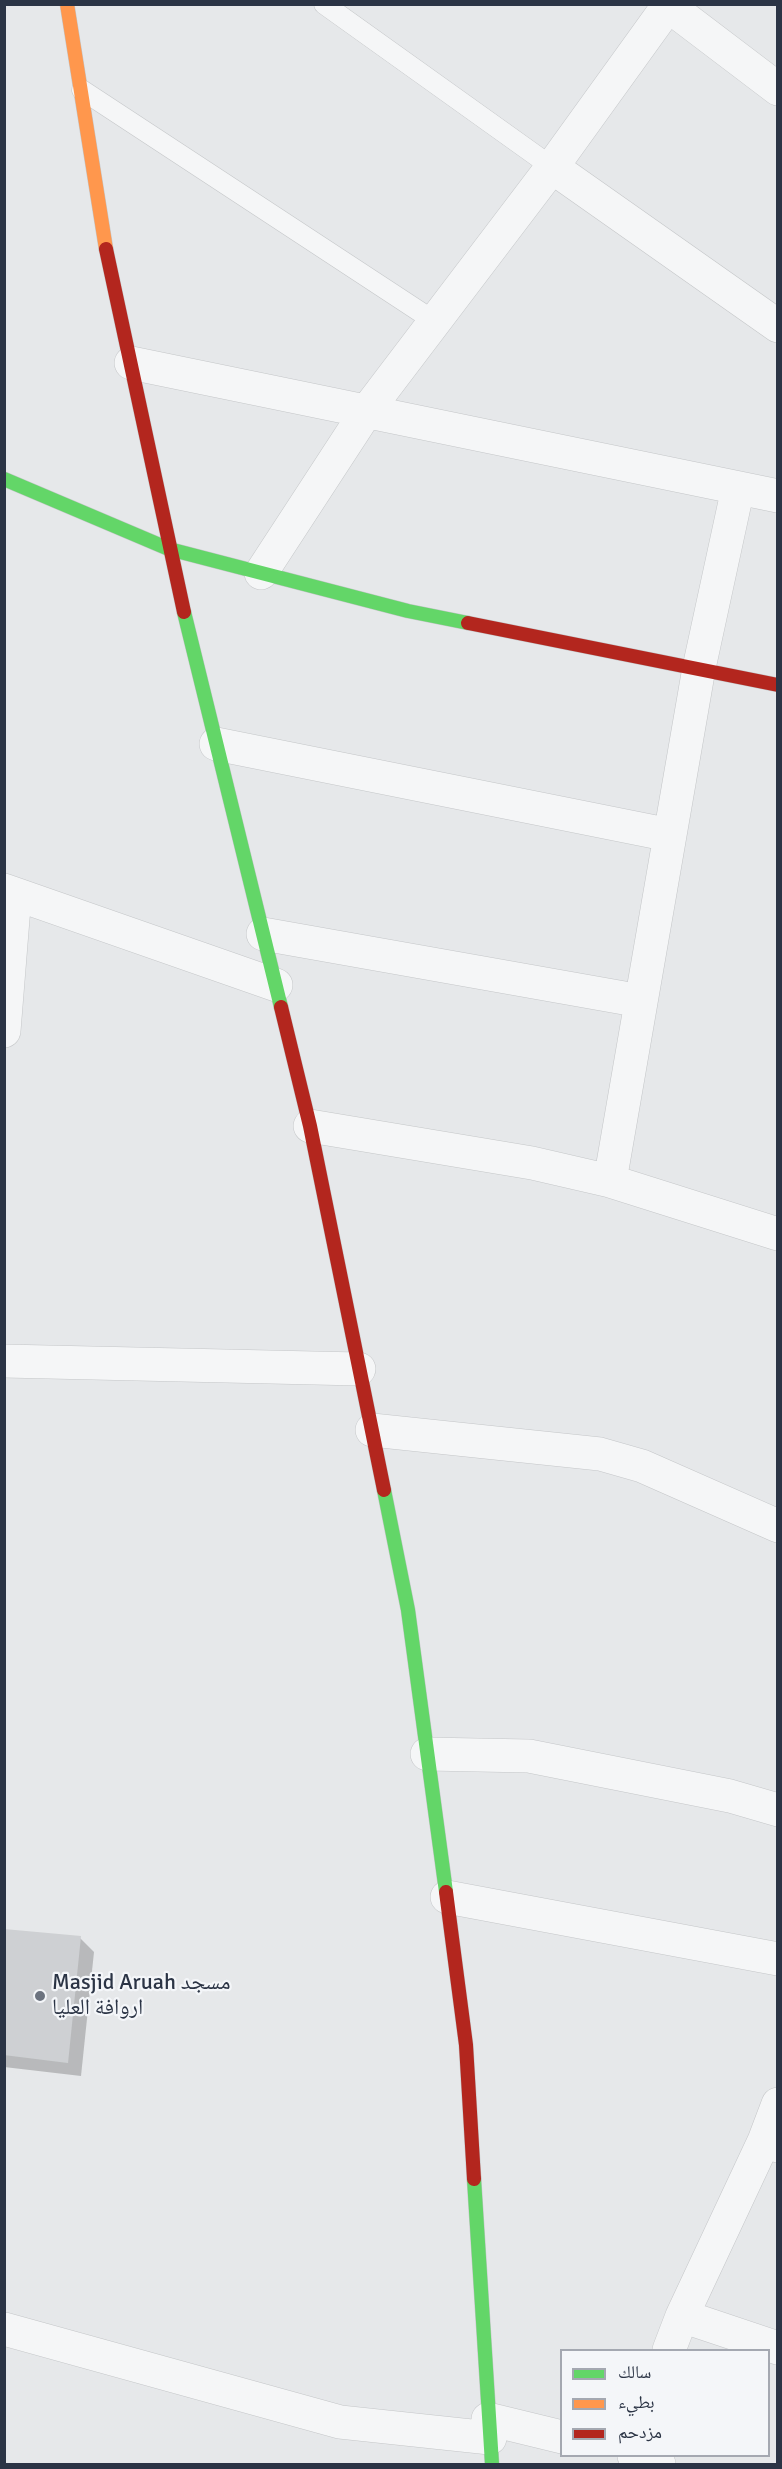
<!DOCTYPE html>
<html>
<head>
<meta charset="utf-8">
<style>
	body { margin:0 }
	#map { position:relative; width:782px; height:2469px; overflow:hidden; background:#e6e8ea; font-family:Signika,"Noto Naskh Arabic",sans-serif }
	canvas { display:block }
	.frame { position:absolute; inset:0; border:6px solid #2b3445; pointer-events:none }
	.legend { position:absolute; left:560px; top:2349px; width:210px; height:108px; box-sizing:border-box; background:#f4f6f9; border:2px solid #a4a8b1; margin:0; padding:8px 10px; list-style:none; font-size:18px; color:#2b3445 }
	.legend li { display:flex; align-items:center; gap:12px; height:30px }
	.legend b { width:30px; border:2px solid #a4a8b1 }
</style>
</head>
<body>
<div id="map">
<canvas width="782" height="2469"></canvas>
<div class="frame"></div>
<ul class="legend">
<li><b style="height:8px;background:#63d668"></b>سالك</li>
<li><b style="height:8px;background:#ff974d"></b>بطيء</li>
<li><b style="height:8px;background:#b3261e"></b>مزدحم</li>
</ul>
</div>
<script>
const ctx = document.querySelector('canvas').getContext('2d');
ctx.lineJoin = 'round';
function fill(path, color) { ctx.fillStyle = color; ctx.fill(path, 'evenodd'); }
const shape = rows => new Path2D(rows.map(r => 'M' + r).join(''));
function trace(path, color, width, dash) { ctx.strokeStyle = color; ctx.lineWidth = width; ctx.lineCap = dash ? 'butt' : 'round'; ctx.setLineDash(dash || []); ctx.stroke(path); }
function drawText(font, color, halo, rows, align = 'center') {
  ctx.font = font + ' Signika,"Noto Naskh Arabic",sans-serif'; ctx.lineWidth = 4.5; ctx.setLineDash([]); ctx.textBaseline = 'middle'; ctx.strokeStyle = halo; ctx.fillStyle = color; for (const [text, x, y, turn = 0] of rows) {
    ctx.save(); ctx.translate(x, y); ctx.rotate((+turn || 0) * Math.PI / 180); ctx.textAlign = isNaN(turn) ? turn : align; if (halo) ctx.strokeText(text, 0, 0); ctx.fillText(text, 0, 0); ctx.restore();
  }
}
const shadow = shape([
	[4,1930,80,1938,94,1952,81,2076,4,2067]
]);
const building = shape([
	[4,1929,81,1936,68,2063,4,2055]
]);
const lane = shape([
	[324,4,552,167],
	[82,90,434,321]
]);
const street = shape([
	[666,4,778,89],
	[552,167,778,326],
	[131,363,778,496],
	[261,573,366,412,552,167,668,6,674,4],
	[216,744,670,835],
	[4,890,276,985],
	[263,934,641,1001],
	[4,1031,15,894],
	[310,1126,532,1163,610,1181,778,1234],
	[610,1181,699,668,738,488],
	[4,1361,359,1369],
	[372,1430,600,1454,642,1466,778,1526],
	[427,1754,529,1756,730,1796,778,1810],
	[447,1897,778,1959],
	[778,2104,764,2141,778,2146],
	[682,2316,778,2348],
	[4,2329,340,2422,490,2438],
	[669,2350,682,2316,764,2141],
	[488,2419,562,2437],
	[634,2456,659,2464]
]);
const fast = shape([
	[4,479,169,549,408,611,468,623],
	[184,612,281,1007],
	[384,1490,408,1610,446,1892],
	[474,2179,492,2464]
]);
const slow = shape([
	[67,4,106,249]
]);
const jam = shape([
	[106,249,184,612],
	[468,623,778,685],
	[281,1007,310,1126,384,1490],
	[446,1892,466,2045,474,2179]
]);
const markers = [
	[40,1996,6,"#6c737f"]
];
const poiNames = [
	["Masjid Aruah مسجد",52,1983],
	["اروافة العليا",52,2008]
];
fill(shadow, '#0003');
fill(building, '#ced0d3');
trace(lane, '#c4c6c8', 21);
trace(street, '#c4c6c8', 34);
trace(fast, '#c4c6c8', 15);
trace(slow, '#c4c6c8', 15);
trace(jam, '#c4c6c8', 15);
trace(lane, '#f5f6f7', 20);
trace(street, '#f5f6f7', 33);
trace(fast, '#63d668', 14);
trace(slow, '#ff974d', 14);
trace(jam, '#b3261e', 14);
for (const [x, y, r, color] of markers) { const dot = new Path2D(); dot.arc(x, y, r, 0, 2 * Math.PI); ctx.fillStyle = color; ctx.fill(dot); trace(dot, '#f4f6f9', 2); }
drawText('22px', '#2b3445', '#f4f6f9', poiNames, 'left');
</script>
</body>
</html>
